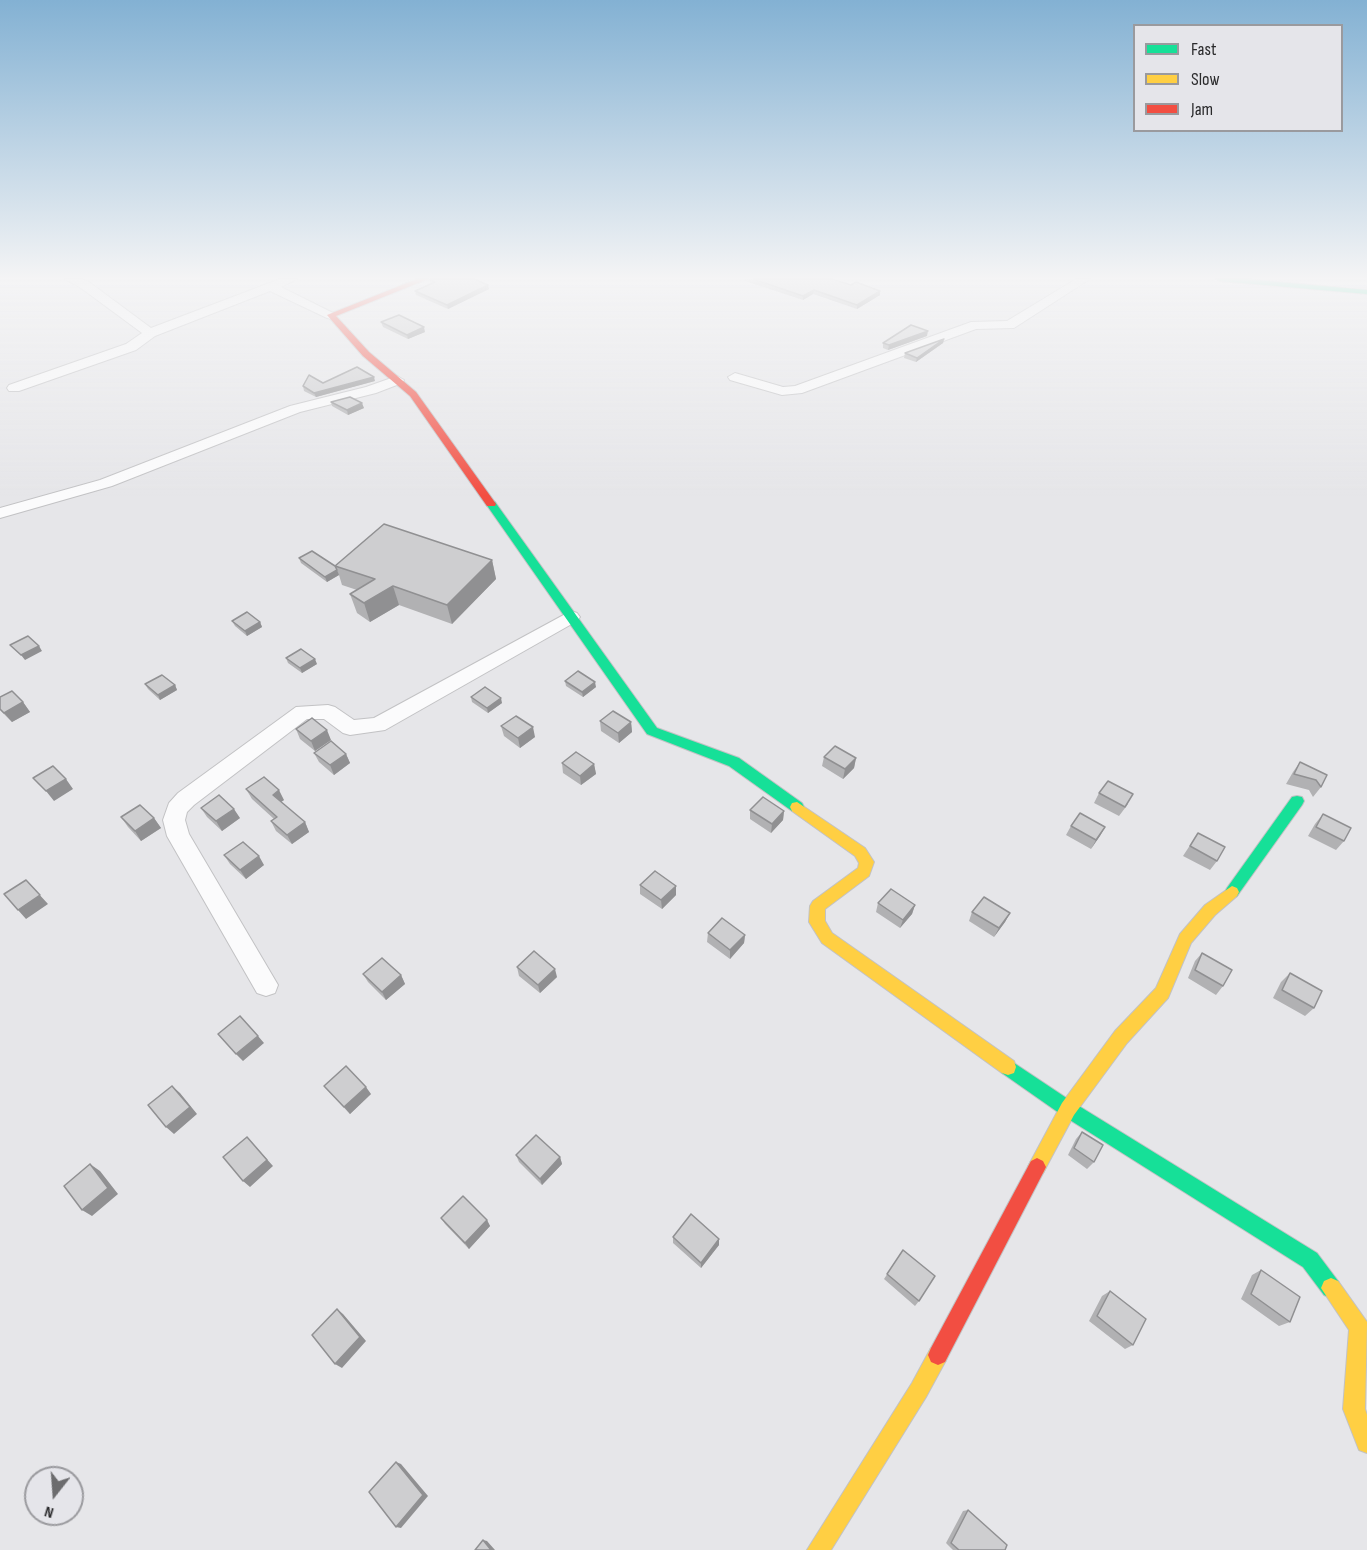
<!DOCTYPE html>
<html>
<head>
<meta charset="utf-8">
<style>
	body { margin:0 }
	#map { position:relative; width:1367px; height:1550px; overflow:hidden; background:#e6e6e9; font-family:"Sofia Sans Condensed",sans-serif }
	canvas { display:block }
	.legend { position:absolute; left:1133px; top:24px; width:210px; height:108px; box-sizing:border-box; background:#e5e5ea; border:2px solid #9a9a9e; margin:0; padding:8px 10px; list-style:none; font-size:18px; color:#2a2a2c }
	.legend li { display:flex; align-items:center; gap:12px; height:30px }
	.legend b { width:30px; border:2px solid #9a9a9e }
	.north { position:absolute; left:24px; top:1466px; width:60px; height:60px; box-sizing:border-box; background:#e5e5ea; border:2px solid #9a9a9e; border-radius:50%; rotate:197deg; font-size:16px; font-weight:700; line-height:24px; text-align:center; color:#2a2a2c }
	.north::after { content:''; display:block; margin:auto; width:21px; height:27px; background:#6c6c6e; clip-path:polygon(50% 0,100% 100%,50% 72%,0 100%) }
</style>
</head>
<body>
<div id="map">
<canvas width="1367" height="1550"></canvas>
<ul class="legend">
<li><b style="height:8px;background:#16e098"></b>Fast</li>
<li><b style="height:8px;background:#ffcf43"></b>Slow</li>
<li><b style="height:8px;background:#f24e42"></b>Jam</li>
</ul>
<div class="north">N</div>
</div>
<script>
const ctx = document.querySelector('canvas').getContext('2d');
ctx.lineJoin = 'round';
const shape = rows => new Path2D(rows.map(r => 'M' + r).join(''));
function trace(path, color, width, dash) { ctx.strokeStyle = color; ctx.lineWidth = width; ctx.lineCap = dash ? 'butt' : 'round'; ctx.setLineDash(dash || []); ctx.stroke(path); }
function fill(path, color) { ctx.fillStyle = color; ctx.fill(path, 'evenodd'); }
const street = shape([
	[65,279,81,279,89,282,151,328,280,279,297,279,281,287,337,315,331,319,327,318,270,291,155,336,136,350,19,391,9,391,7,388,9,385,126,344,142,333,81,288,65,279],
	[1076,279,1090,279,1014,328,976,329,802,393,782,395,730,380,728,377,735,373,783,387,795,386,971,322,1007,321,1076,279],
	[397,376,404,380,402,383,376,393,300,412,112,486,0,518,0,508,100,480,290,406,366,387,397,376],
	[571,611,577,613,580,617,577,621,385,730,350,735,343,733,324,719,307,719,194,805,187,812,185,820,189,834,278,985,275,993,266,996,257,993,167,836,163,820,169,803,178,793,296,707,328,705,335,707,354,720,374,718,571,611]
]);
const fast = shape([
	[1216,279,1246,279,1367,290,1367,294,1220,281,1216,279],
	[491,501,495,502,657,728,739,758,802,803,804,807,802,811,792,811,729,766,647,734,486,504,491,501],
	[1297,796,1302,797,1304,801,1302,805,1237,896,1232,898,1227,896,1225,892,1227,888,1292,797,1297,796],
	[1008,1059,1074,1103,1317,1253,1338,1281,1341,1288,1338,1295,1331,1298,1324,1295,1303,1267,1062,1115,1002,1073,1000,1067,1002,1061,1008,1059]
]);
const slow = shape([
	[797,802,865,848,874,862,869,876,825,909,825,921,832,933,1014,1061,1016,1067,1014,1073,1008,1075,1002,1073,822,943,809,922,810,906,813,901,858,868,859,863,855,856,792,811,790,807,792,803,797,802],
	[1232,886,1237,888,1239,892,1237,896,1215,915,1191,943,1168,998,1127,1043,1074,1115,1043,1173,1037,1176,1031,1173,1028,1167,1031,1161,1062,1103,1115,1031,1156,988,1180,934,1205,905,1232,886],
	[1331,1278,1338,1281,1367,1322,1365,1409,1367,1415,1367,1453,1359,1450,1343,1409,1349,1330,1321,1288,1324,1281,1331,1278],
	[938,1345,945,1348,948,1355,945,1362,926,1397,831,1550,807,1550,912,1383,931,1348,938,1345]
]);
const jam = shape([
	[417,279,428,279,336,316,369,352,416,392,496,504,495,506,487,506,410,396,363,356,327,315,417,279],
	[1037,1158,1043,1161,1046,1167,1043,1173,945,1362,938,1365,931,1362,928,1355,931,1348,1031,1161,1037,1158]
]);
const wall = shape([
	[745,279,832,279,880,295,857,309,813,294,803,300,745,281],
	[430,280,488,285,489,289,448,309,416,295,415,291,431,284],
	[381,322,425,332,408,339,383,327],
	[927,336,888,350,883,348,883,343],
	[944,339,943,343,916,362,904,358,905,353],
	[375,381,316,397,304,391,303,386,323,383],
	[331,402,364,408,348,415,332,406],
	[299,558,335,566,492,560,496,579,452,624,399,605,370,622,357,613,350,594,357,590,342,585,339,575,327,582,301,563],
	[232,621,260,622,262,627,247,636,235,626],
	[286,658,317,664,302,673,288,663],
	[565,681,596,687,583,697,566,686],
	[145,684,175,685,177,690,160,700,148,689],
	[0,697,23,702,30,712,12,722,0,710],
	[471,697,502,703,488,713,472,702],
	[600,721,631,722,632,732,619,743,601,731],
	[501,726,535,737,520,748,504,736],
	[296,729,331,740,315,751,300,739],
	[314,753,346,754,350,763,334,775,319,762],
	[824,757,856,758,854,768,843,779,822,766],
	[1300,762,1327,775,1321,787,1313,797,1309,790,1286,784,1293,772],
	[562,763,594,764,596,774,581,785,563,773],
	[246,789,284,800,281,802,305,822,309,832,292,844,276,831,271,821,274,819,252,799],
	[1099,793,1128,804,1119,816,1094,803],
	[201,808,240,818,222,831,207,817],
	[750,810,784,811,783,820,771,833,750,819],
	[1323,814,1344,841,1336,850,1308,836,1315,824],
	[121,817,154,818,161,828,141,841,128,827],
	[1071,826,1105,827,1091,849,1066,835],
	[1198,833,1217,861,1210,870,1183,856],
	[224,855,264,865,246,879,230,864],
	[640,885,676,895,662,909,640,894],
	[878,903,915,905,912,914,900,928,876,912],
	[972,912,1010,913,1005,922,994,937,969,921],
	[708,933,745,935,744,943,730,959,707,942],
	[1202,953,1223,986,1216,995,1188,978,1195,961],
	[517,967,557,977,540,993,519,976],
	[1290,973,1314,1008,1305,1016,1273,998,1281,982],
	[363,974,401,975,405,984,386,1000,368,982],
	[324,1086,371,1094,350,1114,330,1093],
	[1082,1132,1094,1162,1087,1169,1068,1155,1076,1139],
	[516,1155,560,1157,562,1164,542,1185,519,1162],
	[441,1218,487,1220,490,1226,469,1249,445,1224],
	[673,1237,719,1245,701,1268,673,1243],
	[903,1250,919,1301,915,1306,884,1279],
	[1261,1270,1290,1322,1279,1326,1241,1299,1252,1275],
	[1110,1291,1133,1345,1125,1349,1089,1321,1102,1296],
	[968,1510,1005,1550,953,1550,946,1543,963,1511]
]);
const shadedWall = shape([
	[488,285,489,289,448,309,447,305],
	[814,290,813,294,803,300,803,296],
	[880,291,880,295,857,309,857,305],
	[424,327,425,332,408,339,407,335],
	[928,331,927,336,888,350,889,345],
	[944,339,943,343,916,362,917,358],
	[374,377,375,381,316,397,314,393],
	[362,403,364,408,348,415,347,410],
	[492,560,496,579,452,624,447,605],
	[337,570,339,575,327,582,325,577],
	[393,586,399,605,370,622,364,603],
	[260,622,262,627,247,636,245,631],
	[39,646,42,651,25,660,21,655],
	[315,659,317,664,302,673,300,668],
	[595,682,596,687,583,697,582,692],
	[175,685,177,690,160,700,158,695],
	[501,698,502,703,488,713,487,708],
	[23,702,30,712,12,722,4,713],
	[631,722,632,732,619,743,618,733],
	[533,727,535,737,520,748,518,738],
	[327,730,331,740,315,751,311,741],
	[346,754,350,763,334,775,330,765],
	[856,758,854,768,843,779,845,769],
	[594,764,596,774,581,785,580,776],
	[66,779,73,789,54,801,46,791],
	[279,790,284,800,278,804,273,795],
	[234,809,240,818,222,831,216,821],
	[784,811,783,820,771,833,772,824],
	[154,818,161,828,141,841,135,831],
	[305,822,309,832,292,844,287,835],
	[1105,827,1100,836,1091,849,1096,840],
	[259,856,264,865,246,879,240,870],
	[26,880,48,904,26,919,18,910],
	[676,886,676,895,662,909,661,900],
	[915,905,912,914,900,928,903,920],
	[1010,913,1005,922,994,937,999,928],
	[745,935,744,943,730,959,730,950],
	[555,969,557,977,540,993,538,985],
	[401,975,405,984,386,1000,382,992],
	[258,1036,264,1043,243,1061,236,1054],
	[172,1086,180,1093,197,1114,174,1134,166,1127],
	[366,1087,371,1094,350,1114,344,1107],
	[247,1137,273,1166,250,1187,243,1181],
	[560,1157,562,1164,542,1185,540,1179],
	[90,1164,100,1171,118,1194,92,1216,82,1210],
	[487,1220,490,1226,469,1249,465,1243],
	[719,1239,719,1245,701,1268,701,1263],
	[337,1309,343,1314,366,1341,342,1368,335,1364],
	[396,1462,401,1464,428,1496,401,1528,396,1527],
	[483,1540,487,1541,495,1550,491,1550]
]);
const building = shape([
	[431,279,474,279,488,285,447,305,415,291,435,282,430,280,431,279],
	[753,279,832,279,851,285,856,282,880,291,857,305,814,290,803,296,753,279],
	[399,315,424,327,407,335,381,322,399,315],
	[911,325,928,331,889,345,883,343,911,325],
	[944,339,917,358,905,353,944,339],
	[357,367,374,377,314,393,303,386,309,375,323,383,357,367],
	[350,397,362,403,347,410,331,402,350,397],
	[384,524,492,560,447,605,393,586,364,603,350,594,375,579,335,566,384,524],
	[312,551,335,566,337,570,325,577,299,558,312,551],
	[247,612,260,622,245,631,232,621,247,612],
	[28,636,39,646,21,655,10,645,28,636],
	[301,649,315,659,300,668,286,658,301,649],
	[578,671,595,682,582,692,565,681,578,671],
	[162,675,175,685,158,695,145,684,162,675],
	[485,687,501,698,487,708,471,697,485,687],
	[12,691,23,702,4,713,0,709,0,697,12,691],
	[613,711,631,722,618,733,600,721,613,711],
	[516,716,533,727,518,738,501,726,516,716],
	[312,718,327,730,311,741,296,729,312,718],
	[331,741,346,754,330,765,314,753,331,741],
	[835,746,856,758,845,769,824,757,835,746],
	[576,752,594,764,580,776,562,763,576,752],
	[1300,762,1327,775,1321,787,1316,780,1294,774,1300,762],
	[53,766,66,779,46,791,33,778,53,766],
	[264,777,279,790,273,795,305,822,287,835,271,821,277,817,246,789,264,777],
	[1108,781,1133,794,1125,807,1099,793,1108,781],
	[219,795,234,809,216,821,201,808,219,795],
	[763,797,784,811,772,824,750,810,763,797],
	[140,805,154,818,135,831,121,817,140,805],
	[1080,813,1105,827,1096,840,1071,826,1080,813],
	[1323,814,1351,828,1344,841,1316,827,1323,814],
	[1198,833,1225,847,1217,861,1190,846,1198,833],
	[243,842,259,856,240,870,224,855,243,842],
	[655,871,676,886,661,900,640,885,655,871],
	[26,880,40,895,18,910,4,894,26,880],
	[891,889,915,905,903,920,878,903,891,889],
	[984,897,1010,913,999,928,972,912,984,897],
	[722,918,745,935,730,950,708,933,722,918],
	[534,951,555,969,538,985,517,967,534,951],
	[1202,953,1232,970,1223,986,1195,970,1202,953],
	[382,958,401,975,382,992,363,974,382,958],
	[1290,973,1322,991,1314,1008,1282,990,1290,973],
	[240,1016,258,1036,236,1054,218,1034,240,1016],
	[346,1066,366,1087,344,1107,324,1086,346,1066],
	[172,1086,190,1107,166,1127,148,1105,172,1086],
	[1082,1132,1103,1145,1094,1162,1074,1148,1082,1132],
	[536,1135,560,1157,540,1179,516,1155,536,1135],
	[247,1137,267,1160,243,1181,223,1157,247,1137],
	[90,1164,108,1188,82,1210,64,1186,90,1164],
	[463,1196,487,1220,465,1243,441,1218,463,1196],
	[691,1214,719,1239,701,1263,673,1237,691,1214],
	[903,1250,935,1276,919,1301,887,1274,903,1250],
	[1261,1270,1300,1297,1290,1322,1251,1294,1261,1270],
	[1110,1291,1146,1319,1133,1345,1097,1316,1110,1291],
	[337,1309,360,1337,335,1364,312,1335,337,1309],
	[396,1462,423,1495,396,1527,369,1492,396,1462],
	[968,1510,1007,1545,1005,1550,959,1550,951,1543,968,1510],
	[483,1540,491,1550,475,1550,483,1540]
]);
trace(street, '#c2c2c4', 2);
trace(fast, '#c2c2c4', 2);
trace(slow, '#c2c2c4', 2);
trace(jam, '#c2c2c4', 2);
fill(street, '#fbfbfc');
fill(fast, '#16e098');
fill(slow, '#ffcf43');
fill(jam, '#f24e42');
fill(wall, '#b1b1b3');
fill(shadedWall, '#909092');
fill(building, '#ceced0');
trace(building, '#909092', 1.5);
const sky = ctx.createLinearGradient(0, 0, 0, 496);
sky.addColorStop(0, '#83b1d3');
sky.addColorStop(0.56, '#f4f4f5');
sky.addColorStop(1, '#f4f4f500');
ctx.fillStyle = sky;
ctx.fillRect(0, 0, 1367, 496);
</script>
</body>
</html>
